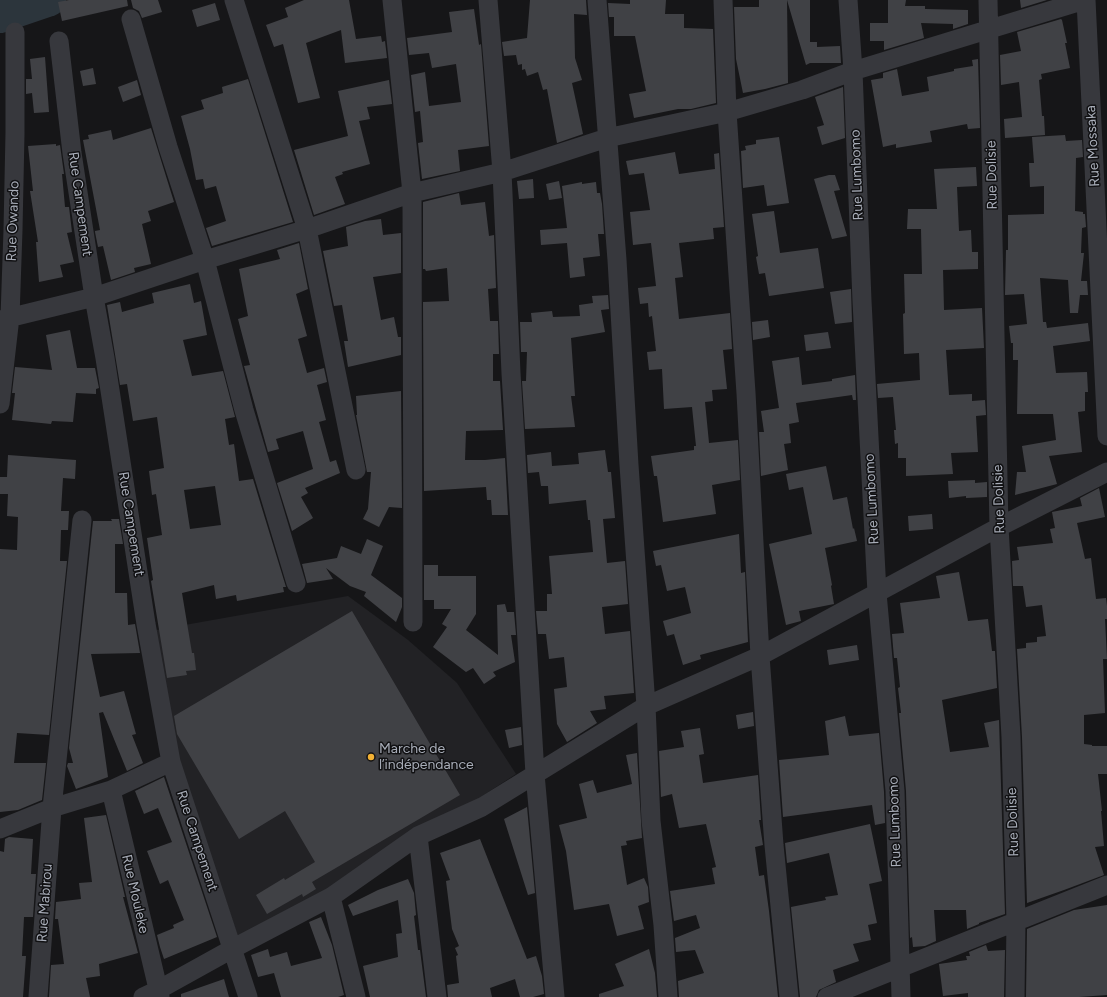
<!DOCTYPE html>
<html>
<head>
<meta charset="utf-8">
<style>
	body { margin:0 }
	canvas { display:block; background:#161618 }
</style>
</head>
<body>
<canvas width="1107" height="997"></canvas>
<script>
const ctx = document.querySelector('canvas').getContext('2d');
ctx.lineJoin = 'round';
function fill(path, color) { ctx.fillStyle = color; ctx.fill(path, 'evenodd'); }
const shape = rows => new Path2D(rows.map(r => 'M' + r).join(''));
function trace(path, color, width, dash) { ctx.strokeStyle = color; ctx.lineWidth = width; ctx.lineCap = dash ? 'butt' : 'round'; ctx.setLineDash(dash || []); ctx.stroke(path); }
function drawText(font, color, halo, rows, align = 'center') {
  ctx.font = font + ' Figtree,sans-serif'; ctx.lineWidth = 3; ctx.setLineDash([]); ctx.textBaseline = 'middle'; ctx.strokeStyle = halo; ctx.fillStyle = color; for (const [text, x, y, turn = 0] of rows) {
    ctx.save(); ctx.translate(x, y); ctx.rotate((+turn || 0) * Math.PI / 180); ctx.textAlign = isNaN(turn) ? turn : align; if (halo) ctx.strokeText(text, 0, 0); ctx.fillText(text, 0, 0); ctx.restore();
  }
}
const built = shape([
	[348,596,408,640,457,683,516,774,476,800,333,888,238,937,179,760,151,631]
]);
const river = shape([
	[0,17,50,0]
]);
const building = shape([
	[69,0,127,0,128,6,62,21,58,2],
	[131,0,158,0,162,12,142,18,139,11,133,8],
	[304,0,349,0,356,39,381,36,382,42,385,41,387,58,345,63,341,30,306,43,320,98,298,103,283,44,274,47,266,25,288,17,285,8],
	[530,0,586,0,587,15,574,14,575,58,582,80,572,83,583,134,557,143,547,89,543,90,538,72,527,76,525,69,522,70,522,64,518,65,516,55,504,56,502,42,527,38],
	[630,0,666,0,665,14,684,14,684,28,713,29,716,103,691,109,678,109,634,118,629,94,646,91,635,36,614,36,614,17,609,17,608,3,630,4],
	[759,0,787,0,788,83,765,89,743,93,736,59,734,7,759,7],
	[787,0,810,0,810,42,817,42,817,47,840,46,841,63,810,63,806,65],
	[888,0,906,0,905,6,925,6,925,9,968,10,968,24,953,29,953,24,921,23,924,38,884,50,884,41,870,41,870,23,888,23],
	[1020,0,1047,0,1021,8],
	[215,3,220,20,197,27,192,10],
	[474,9,479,45,481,44,489,146,458,150,460,171,422,179,418,143,423,142,420,111,415,112,411,75,425,72,429,106,461,102,456,64,432,68,429,53,409,55,407,38,452,32,449,12],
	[1061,19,1062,20,1067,43,1065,43,1070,68,1041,74,1042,79,1039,80,1042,116,1044,116,1045,135,1005,138,1004,119,1022,117,1019,82,1001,85,1000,55,1021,51,1017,32],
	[45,57,49,112,34,113,32,93,26,94,26,79,32,79,30,59],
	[978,59,980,128,968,129,967,124,930,131,932,142,896,148,896,144,883,147,871,80,883,78,883,73,897,69,902,96,929,91,927,77,954,71,954,69,973,66,972,60],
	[93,68,96,84,83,86,80,71],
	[248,79,293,222,212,246,206,228,226,221,216,186,205,189,203,179,196,180,190,149,181,116,204,109,201,100,223,93,222,87],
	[137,80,141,95,123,102,118,87],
	[389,80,392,104,367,107,370,119,359,121,370,164,342,172,343,174,335,177,345,204,314,215,294,150,348,136,338,91],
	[843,87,845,138,822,145,817,127,824,125,815,97],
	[151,128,174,202,148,211,151,221,142,224,151,264,134,268,135,272,111,280,103,246,98,247,95,232,95,231,100,230,83,140,89,139,88,135,111,130,113,140],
	[1065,135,1066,141,1082,140,1083,157,1076,158,1075,211,1083,212,1083,214,1085,214,1086,227,1082,228,1081,253,1084,253,1081,281,1087,281,1088,295,1080,295,1078,313,1070,313,1068,280,1040,278,1043,322,1046,322,1047,328,1088,323,1090,341,1053,346,1056,373,1087,372,1088,392,1085,392,1085,411,1078,412,1082,452,1049,456,1057,484,1015,495,1017,472,1026,472,1022,446,1056,440,1053,414,1017,414,1018,360,1013,360,1013,343,1011,343,1009,326,1027,324,1024,294,1005,295,1006,250,1008,250,1008,215,1044,214,1044,186,1030,187,1029,163,1034,163,1032,137],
	[779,137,789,203,767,206,764,185,743,188,741,151,746,150,745,146,756,144,756,140],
	[56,144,56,146,60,145,64,174,62,174,65,207,69,207,72,232,67,233,74,262,60,265,63,277,39,282,36,242,38,242,30,191,33,191,28,146],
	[675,152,679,174,715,169,714,154,719,153,724,227,713,228,714,239,679,243,683,277,675,278,679,319,730,313,732,349,723,350,727,389,712,390,713,401,705,402,709,443,738,440,740,480,712,485,716,514,663,522,657,476,654,476,651,456,694,450,694,446,696,446,692,407,664,409,662,369,649,370,647,352,656,351,652,316,649,317,648,303,640,304,638,288,656,286,651,243,633,245,630,212,650,210,644,173,629,175,626,161],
	[976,167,977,186,957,187,959,231,971,230,972,252,978,252,978,269,943,270,944,310,982,308,984,348,946,350,949,395,972,394,972,401,985,400,986,415,976,416,978,452,951,453,953,474,906,476,906,458,898,458,898,443,895,444,894,430,896,430,893,397,878,398,877,384,920,380,919,353,904,354,903,314,905,313,904,274,922,274,921,229,907,229,908,209,937,209,934,169],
	[829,175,835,175,840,190,834,191,847,236,832,239,814,179],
	[533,179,534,198,519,199,517,181],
	[559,181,562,198,549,200,546,184],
	[582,182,582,184,596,182,597,193,600,193,602,204,604,234,598,234,600,256,583,258,585,276,570,278,567,243,541,245,540,230,567,228,562,186],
	[459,193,461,205,485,202,489,236,494,235,496,288,488,289,490,321,498,321,499,354,493,354,493,381,500,381,503,430,466,431,465,460,485,460,505,458,508,515,492,515,491,500,487,500,486,487,424,491,423,302,449,301,447,268,426,271,425,269,423,269,423,202],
	[774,211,780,253,818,248,824,288,769,296,765,273,759,274,756,257,758,256,752,214],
	[381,219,383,235,401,233,401,273,373,277,381,320,394,317,398,337,401,337,401,355,348,367,344,341,348,341,342,305,334,306,323,251,348,246,346,227,365,221],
	[299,243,308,289,296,294,307,336,298,339,307,373,324,368,327,382,317,385,326,420,319,422,330,462,336,460,340,473,305,488,308,493,301,497,313,518,292,531,277,483,313,469,303,431,276,439,279,449,268,452,244,366,250,365,238,319,248,316,239,269,280,259,277,250],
	[190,284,194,303,201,301,207,335,183,340,192,376,223,371,235,417,225,419,229,445,234,444,239,481,253,479,286,587,283,587,284,592,237,601,236,595,216,599,214,585,182,593,192,653,194,653,196,670,186,671,187,675,167,678,151,581,153,580,147,538,162,535,156,494,152,495,149,471,164,468,157,417,133,421,127,384,120,385,107,305,120,302,122,312,154,303,152,293],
	[215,486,221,525,190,529,184,490],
	[851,289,852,322,835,324,830,292],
	[608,295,609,309,601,310,605,332,571,338,575,396,571,396,575,427,525,429,522,381,526,381,527,352,521,352,520,322,532,322,531,313,552,311,553,317,580,316,579,305,593,303,592,296],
	[768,320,770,337,753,340,752,322],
	[70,330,77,368,95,368,99,388,96,389,96,394,76,393,73,422,52,421,51,424,12,420,15,393,12,393,15,367,52,370,46,335],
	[828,332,831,348,806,351,804,335],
	[799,357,802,385,832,381,832,379,855,375,856,400,853,400,852,395,796,403,799,422,789,424,791,443,784,444,788,470,761,476,759,432,764,432,761,411,779,408,772,361],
	[401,391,402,508,389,507,379,527,363,519,368,509,371,472,367,472,356,415,357,415,356,396],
	[605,450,608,472,611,472,615,518,603,519,607,563,625,561,628,604,602,607,605,634,630,631,634,693,604,696,606,709,590,711,597,723,567,742,557,724,554,689,567,687,564,657,549,659,546,634,538,634,536,611,547,611,547,594,552,594,549,556,593,552,590,520,588,520,586,500,549,504,548,486,541,486,539,472,528,473,527,455,551,452,552,466,579,464,578,453],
	[8,455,76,460,75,479,63,478,61,511,69,511,68,530,61,530,60,561,67,561,49,735,17,733,14,763,46,763,42,800,18,810,0,812,0,549,17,550,18,517,7,516,8,494,0,494,0,477,7,477],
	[826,466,833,500,847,497,853,529,854,528,857,541,825,548,832,585,831,586,834,604,799,611,801,621,786,625,769,544,812,534,803,487,789,490,786,474],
	[975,480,975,483,987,482,987,497,966,498,966,496,949,498,948,481],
	[1099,488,1105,517,1077,523,1085,559,1091,558,1096,599,1106,598,1107,606,1107,619,1105,619,1107,659,1103,659,1105,713,1084,715,1084,744,1092,745,1092,746,1107,746,1107,774,1098,774,1102,811,1101,811,1104,846,1095,847,1104,875,1064,890,1027,903,1022,737,1017,649,1026,648,1026,643,1037,642,1037,637,1046,636,1042,605,1026,607,1023,586,1013,586,1012,561,1019,560,1017,547,1053,543,1050,529,1055,528,1052,512,1082,506,1080,498],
	[932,514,933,529,909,531,908,516],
	[111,519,119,519,123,544,115,544,115,593,127,593,128,625,135,624,140,653,91,654,100,697,124,691,136,734,132,735,143,763,127,771,103,712,99,713,108,777,76,789,67,766,68,763,73,763,69,748,93,521,112,521],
	[739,534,741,573,745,572,748,642,700,655,701,659,683,665,674,634,667,636,663,621,691,613,685,587,667,591,661,565,656,566,653,551],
	[367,539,383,546,371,575,402,598,402,607,396,622,364,596,366,592,350,586,326,568,333,579,307,583,302,564,337,558,341,546,361,554],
	[424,565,438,565,438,576,476,576,476,614,466,630,498,655,497,605,505,604,507,612,514,612,516,635,511,635,515,662,493,672,496,676,484,684,473,668,466,672,433,647,447,627,442,624,451,609,434,609,434,600,424,600],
	[959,572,968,621,988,619,992,651,995,651,997,688,942,700,950,752,989,747,984,723,999,720,1005,914,979,923,979,924,967,929,966,910,934,910,936,941,925,946,913,947,912,937,910,938,906,791,899,713,901,713,898,688,900,687,897,658,894,658,892,634,904,633,900,603,940,598,936,576],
	[352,611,460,795,312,882,316,889,303,897,302,894,267,914,256,895,284,878,285,880,315,862,285,811,239,839,177,734,174,716],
	[857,645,859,660,829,665,827,650],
	[753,712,754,726,738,729,736,715],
	[845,716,849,736,879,733,884,792,885,823,875,825,872,805,783,817,779,760,829,755,825,721],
	[521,727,522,745,509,748,505,730],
	[700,728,704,754,699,755,703,783,758,775,761,820,759,820,763,845,755,847,759,876,764,875,769,911,778,997,679,997,678,981,704,973,695,950,676,952,675,938,700,928,696,915,674,921,670,891,715,884,712,868,716,867,706,824,679,828,672,794,661,797,659,751,684,747,681,731],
	[637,753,642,838,626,841,627,845,621,846,627,885,644,878,648,887,649,902,638,906,644,929,617,936,609,904,574,910,566,851,559,825,587,818,579,784,593,780,597,793,632,784,626,755],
	[164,777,217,937,164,959,160,947,157,935,174,928,173,925,184,920,168,880,160,884,147,851,172,842,158,808,144,814,135,791],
	[527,807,535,893,528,895,504,819],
	[106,815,125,897,123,897,138,953,99,964,100,976,86,978,90,997,49,997,51,965,64,964,58,919,55,919,56,902,81,899,79,883,92,882,84,818],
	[870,824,882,881,869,884,877,923,868,925,871,940,853,944,859,961,833,970,836,982,819,990,816,997,800,997,791,907,826,900,825,897,838,895,829,853,787,863,785,843],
	[9,837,33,839,31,874,36,874,33,917,24,917,22,956,26,956,23,997,0,997,0,851,4,852,5,839],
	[480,839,527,959,536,956,542,976,544,994,533,997,520,997,515,979,490,988,492,997,448,997,447,985,459,983,456,956,458,955,455,948,459,946,452,929,446,881,450,880,440,853],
	[408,879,414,893,416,915,414,916,418,950,420,950,426,997,370,997,363,966,398,957,396,934,402,933,398,900,353,916,348,905,378,890],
	[1107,905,1107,995,1079,997,1026,997,1027,929,1074,910],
	[321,917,332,945,344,995,338,997,281,997,274,973,258,977,251,955,268,949,270,957,287,952,291,966,322,958,309,922],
	[986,945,988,951,1005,950,1004,997,968,997,968,993,943,996,939,964,967,960,966,956,970,956,969,952],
	[649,949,655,973,657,997,599,997,599,994,624,986,615,964],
	[224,979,229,997,181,997,181,994]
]);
const street = shape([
	[234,0,307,229,356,470],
	[392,0,412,193,413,622],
	[488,0,502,172,511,373,535,774,555,997],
	[597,0,617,260,629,465,646,706,651,821,663,925,668,997],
	[723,0,727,112,746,393,760,656,774,845,789,997],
	[848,0,853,71,862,301,877,593,895,791,901,997],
	[988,0,999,527,1011,737,1016,921,1015,997],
	[1086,0,1107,436],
	[131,19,168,147,205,260,244,410,296,583],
	[59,41,72,153,94,297,105,358,146,624,171,762,248,997],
	[0,320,94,297,205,260,307,229,412,193,502,172,607,138,727,112,802,90,853,71,1085,0],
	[0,404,10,317,13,230,15,133,15,32],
	[111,790,160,997],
	[0,829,52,808,111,790,171,762],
	[418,836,437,997],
	[331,897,356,997],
	[38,997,52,808,82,520],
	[143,997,158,990,232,949,331,897,418,836,482,807,646,706,760,656,999,527,1107,472],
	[827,997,1107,885]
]);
const markers = [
	[371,757,4,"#f2b134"]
];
const streetNames = [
	["Rue Mossaka",1093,146,-93],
	["Rue Lumbomo",857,175,-92],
	["Rue Dolisie",992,175,-91],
	["Rue Campement",80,204,82],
	["Rue Owando",13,221,-88],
	["Rue Lumbomo",872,499,-93],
	["Rue Dolisie",999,499,-92],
	["Rue Campement",131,524,81],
	["Rue Lumbomo",895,822,-92],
	["Rue Dolisie",1013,822,-92],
	["Rue Campement",197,841,72],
	["Rue Mouleke",135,894,77],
	["Rue Mabirou",45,903,-86]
];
const poiNames = [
	["Marche de",379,749],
	["l’indépendance",379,765]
];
fill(built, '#222225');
trace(river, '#2c353c', 32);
fill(building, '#404145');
trace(street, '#37383d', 19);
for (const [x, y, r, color] of markers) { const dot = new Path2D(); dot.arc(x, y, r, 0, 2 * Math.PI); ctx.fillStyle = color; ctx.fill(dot); trace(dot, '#111113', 1.5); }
drawText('14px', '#a8adb8', '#111113', streetNames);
drawText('14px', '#a8adb8', '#111113', poiNames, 'left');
</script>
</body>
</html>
